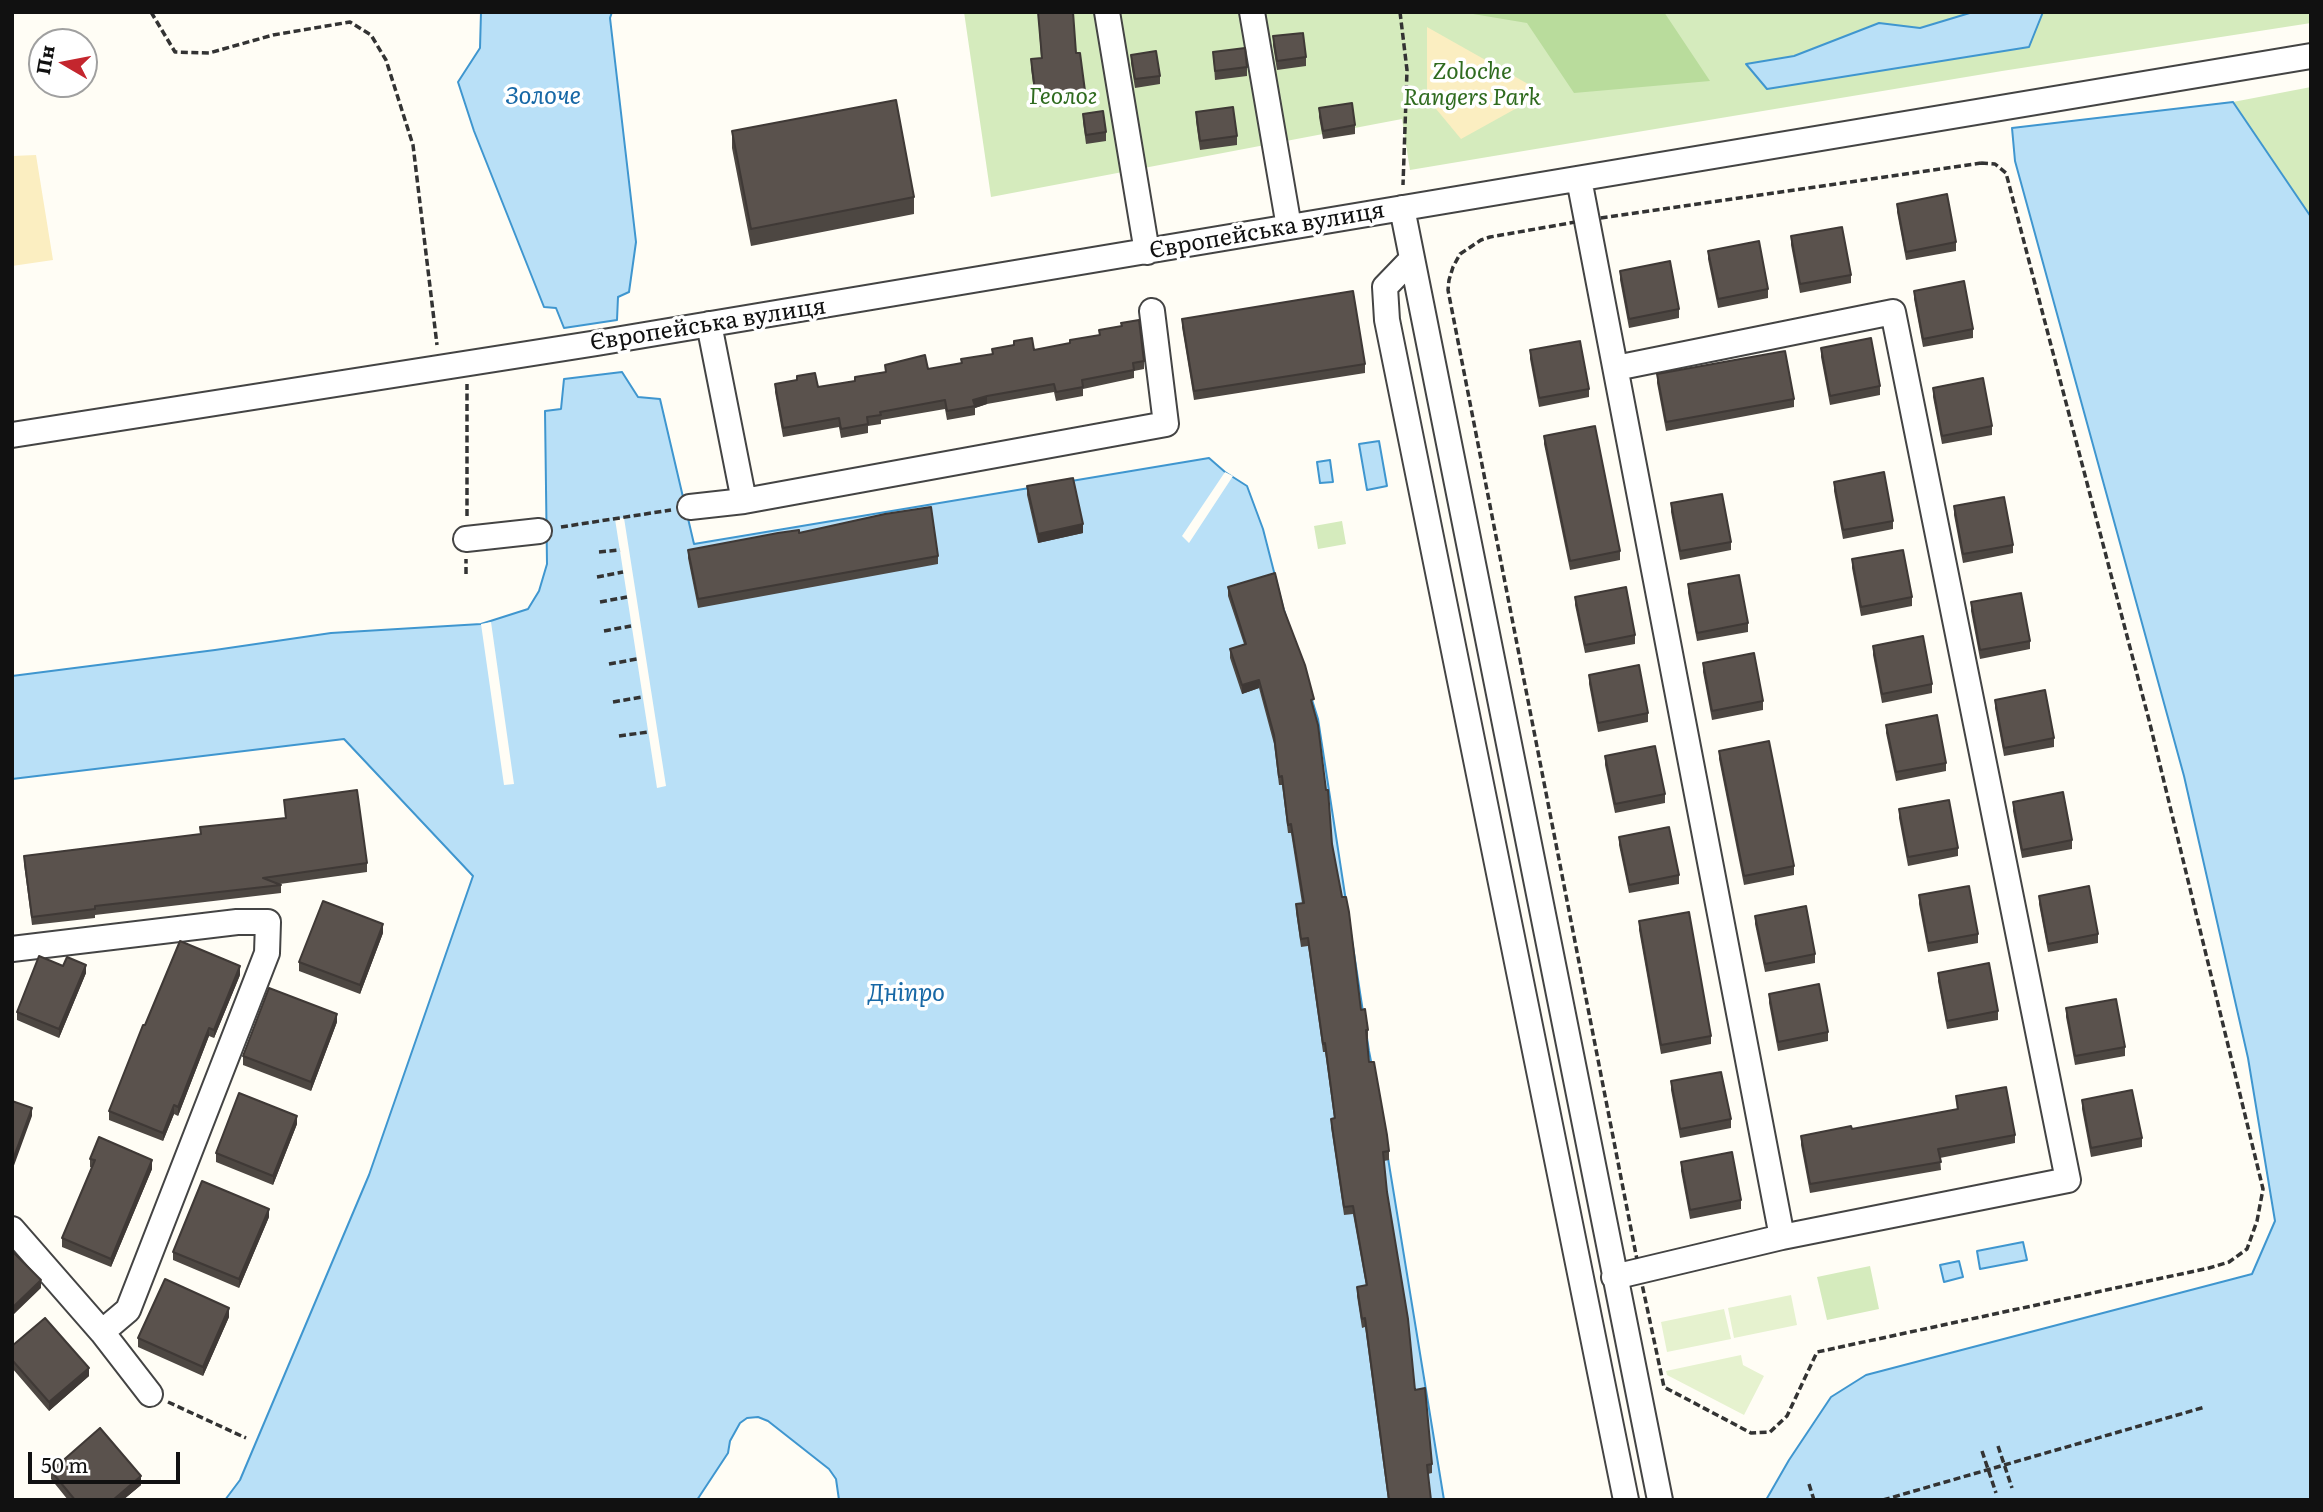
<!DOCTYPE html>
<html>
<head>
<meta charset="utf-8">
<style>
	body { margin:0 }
	#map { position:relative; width:2323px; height:1512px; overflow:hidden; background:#fffdf5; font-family:Literata,serif }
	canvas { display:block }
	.frame { position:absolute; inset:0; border:14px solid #111; pointer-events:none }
	.north { position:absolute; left:28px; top:28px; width:70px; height:70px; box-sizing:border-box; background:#fff; border:2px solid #a0a0a0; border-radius:50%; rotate:280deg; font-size:19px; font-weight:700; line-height:28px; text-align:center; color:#111 }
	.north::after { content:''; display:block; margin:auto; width:24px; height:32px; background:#c4262e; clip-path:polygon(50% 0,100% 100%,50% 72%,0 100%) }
	.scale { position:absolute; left:28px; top:1452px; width:152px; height:32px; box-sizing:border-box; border:4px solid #111; border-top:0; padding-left:9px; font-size:21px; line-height:24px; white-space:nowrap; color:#111; -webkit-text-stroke:5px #fff; paint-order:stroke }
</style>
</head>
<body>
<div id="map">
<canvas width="2323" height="1512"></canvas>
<div class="frame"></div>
<div class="north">Пн</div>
<div class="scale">50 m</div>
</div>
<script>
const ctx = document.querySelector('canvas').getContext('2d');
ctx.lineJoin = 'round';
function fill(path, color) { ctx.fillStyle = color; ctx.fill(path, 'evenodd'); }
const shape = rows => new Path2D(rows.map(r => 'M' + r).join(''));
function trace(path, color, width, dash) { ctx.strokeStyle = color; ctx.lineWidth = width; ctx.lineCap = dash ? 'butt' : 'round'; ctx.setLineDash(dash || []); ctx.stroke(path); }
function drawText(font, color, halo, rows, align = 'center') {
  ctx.font = font + ' Literata,serif'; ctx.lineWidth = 7; ctx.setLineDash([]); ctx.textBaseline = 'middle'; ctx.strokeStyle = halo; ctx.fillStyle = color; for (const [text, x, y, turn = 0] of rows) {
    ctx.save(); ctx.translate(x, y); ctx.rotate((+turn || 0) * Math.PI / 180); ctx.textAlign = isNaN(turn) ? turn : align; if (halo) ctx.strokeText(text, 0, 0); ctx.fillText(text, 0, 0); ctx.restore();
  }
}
const green = shape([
	[964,12,2311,12,2311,23,2002,71,1410,170,1402,119,991,197],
	[2311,87,2311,217,2233,102],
	[1342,521,1346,544,1318,549,1314,526],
	[1870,1266,1879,1309,1827,1320,1817,1277]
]);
const forest = shape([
	[1461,12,1664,12,1710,81,1574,93,1527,23]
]);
const sand = shape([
	[1427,27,1544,93,1461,139,1427,98],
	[36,155,53,260,12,266,12,156]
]);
const pitch = shape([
	[1791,1295,1797,1325,1734,1338,1728,1308],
	[1724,1309,1731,1339,1667,1352,1661,1322],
	[1741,1355,1743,1365,1764,1376,1744,1415,1667,1375,1666,1371]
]);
const water = shape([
	[481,12,612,12,610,18,636,242,629,292,618,297,617,320,564,328,556,308,544,307,474,131,458,82,480,48,481,12],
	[1973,12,2043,12,2029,47,1767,89,1746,64,1794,56,1879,23,1920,28,1973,12],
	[2233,102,2311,217,2311,1500,1766,1500,1789,1460,1831,1397,1866,1375,2252,1274,2275,1221,2248,1058,2184,776,2015,161,2012,128,2233,102],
	[622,372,638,397,660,399,694,544,1209,458,1225,472,1247,486,1263,529,1283,607,1318,719,1369,1051,1378,1097,1444,1500,839,1500,836,1479,829,1469,768,1421,758,1417,747,1418,740,1423,730,1441,728,1453,697,1500,225,1500,240,1480,369,1175,473,876,344,739,12,779,12,676,215,650,331,633,481,624,528,609,539,591,547,564,545,411,561,409,564,379,622,372],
	[1379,441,1387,486,1367,490,1359,444,1379,441],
	[1330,460,1333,482,1320,483,1317,462,1330,460],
	[2023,1242,2027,1260,1980,1269,1977,1251,2023,1242],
	[1959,1261,1963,1277,1944,1282,1940,1265,1959,1261]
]);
const pier = shape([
	[1225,472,1233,476,1189,543,1182,536],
	[624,518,666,786,657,788,615,519],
	[491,622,514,784,504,785,481,624]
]);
const path = shape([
	[151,12,175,52,209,53,273,35,350,22,371,35,386,60,413,145,437,345],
	[1400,12,1407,70,1403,185],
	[1981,163,1995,164,2006,173,2150,724,2263,1189,2257,1221,2247,1249,2229,1262,2209,1268,1817,1352,1787,1416,1770,1432,1751,1433,1664,1387,1639,1270,1448,290,1449,280,1453,267,1460,254,1481,240,1490,237,1587,220,1981,163],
	[467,516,467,384],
	[561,527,671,510],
	[599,552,620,550],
	[466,574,466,559],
	[597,577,623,572],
	[600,602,627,597],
	[604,631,631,626],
	[609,664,637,659],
	[613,702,642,697],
	[619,736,648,732],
	[168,1402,246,1438],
	[1998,1446,2012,1488],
	[1982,1451,1996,1493],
	[1809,1484,1814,1500],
	[1883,1500,2205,1407]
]);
const minor = shape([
	[1107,12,1147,252],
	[1252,12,1289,227],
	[1579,179,1782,1237],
	[1402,208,1660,1500],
	[1412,259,1385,287,1387,320,1626,1500],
	[709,324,744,501],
	[12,435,597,343,2311,56],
	[690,507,744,501,1166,424,1152,311],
	[466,539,539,531],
	[12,949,237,922,268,922,267,953,128,1310,102,1332],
	[12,1229,102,1332,150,1394],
	[1614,1277,1782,1237,2068,1180,1893,312,1616,368]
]);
const wall = shape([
	[1038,12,1076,53,1085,91,1085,100,1036,107,1031,68,1031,59,1041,58],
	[1273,36,1306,57,1306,66,1277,70,1273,45],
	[1213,52,1247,67,1247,76,1215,80],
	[1131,55,1160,76,1160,84,1135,88,1131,63],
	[1319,108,1355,125,1355,134,1323,139,1319,117],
	[1196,112,1237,136,1237,145,1200,150,1196,121],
	[1083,114,1106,132,1106,141,1086,144,1083,122],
	[732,131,914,197,914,214,751,246,732,148],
	[1897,204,1956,242,1956,251,1906,260,1897,212],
	[1791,236,1851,275,1851,283,1800,293,1791,245],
	[1708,251,1768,289,1768,298,1718,308,1708,259],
	[1620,271,1679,309,1679,318,1629,328,1620,280],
	[1914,291,1973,329,1973,338,1923,347,1914,299],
	[1182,319,1365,364,1365,373,1194,400,1182,327],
	[1099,330,1144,361,1144,369,1134,371,1134,378,1083,389,1083,396,1056,401,1054,392,987,404,975,408,975,415,947,420,945,409,881,420,881,424,868,426,868,433,841,438,839,427,783,437,775,392,775,384,818,387,855,381,885,372,885,365,928,369,961,363,961,359,992,354,992,349,1034,350,1070,343,1099,335],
	[1821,348,1880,386,1880,395,1830,405,1821,357],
	[1530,350,1589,389,1589,397,1539,407,1530,359],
	[1657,374,1794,399,1794,407,1666,431,1657,383],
	[1933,388,1992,426,1992,435,1942,444,1933,397],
	[1544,436,1620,551,1620,560,1570,570,1544,444],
	[1834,482,1893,521,1893,529,1843,539,1834,491],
	[1027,486,1083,533,1038,543,1027,495],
	[1671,503,1731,542,1731,550,1680,560,1671,512],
	[1954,506,2013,545,2013,553,1963,563,1954,515],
	[799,533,938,556,938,564,698,608,688,558,688,550],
	[1852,559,1912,597,1912,606,1861,616,1852,568],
	[1688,584,1748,623,1748,632,1697,641,1688,593],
	[1228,587,1284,610,1314,708,1332,844,1361,1010,1368,1030,1368,1039,1367,1039,1369,1062,1389,1151,1389,1160,1384,1161,1387,1192,1415,1390,1432,1464,1432,1473,1428,1474,1431,1500,1388,1500,1365,1327,1362,1328,1357,1296,1357,1287,1366,1286,1353,1214,1344,1215,1331,1127,1331,1119,1334,1118,1325,1052,1323,1052,1308,946,1301,947,1296,912,1296,904,1302,903,1291,833,1288,833,1282,785,1279,785,1274,744,1259,688,1242,694,1230,658,1230,649,1244,644,1228,596],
	[1575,597,1635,635,1635,644,1585,653,1575,605],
	[1971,602,2030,641,2030,649,1980,659,1971,611],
	[1873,646,1932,684,1932,693,1882,703,1873,655],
	[1703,663,1763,701,1763,710,1712,720,1703,672],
	[1589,675,1648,713,1648,722,1598,732,1589,684],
	[1995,700,2054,738,2054,747,2004,756,1995,708],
	[1886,725,1946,763,1946,771,1896,781,1886,733],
	[1719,751,1794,866,1794,875,1744,885,1719,759],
	[1605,756,1665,794,1665,803,1615,813,1605,765],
	[284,800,367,863,367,872,280,884,281,885,281,893,95,915,95,918,32,925,24,864,24,856,200,834,200,827,285,818],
	[2013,802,2072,840,2072,849,2022,858,2013,811],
	[1899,809,1958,848,1958,856,1908,866,1899,818],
	[1619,837,1679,875,1679,884,1629,893,1619,845],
	[1919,895,1978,934,1978,943,1928,952,1919,904],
	[2039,896,2098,934,2098,943,2048,952,2039,904],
	[1755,916,1815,954,1815,963,1765,972,1755,924],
	[1639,921,1711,1036,1711,1044,1661,1054,1639,930],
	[383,933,360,994,299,971,299,962],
	[63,966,86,973,59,1038,17,1020,17,1012],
	[1938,973,1998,1011,1998,1020,1947,1029,1938,981],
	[240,975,214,1038,209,1036,178,1116,174,1114,163,1141,109,1120,109,1111,145,1025],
	[1769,994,1828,1032,1828,1041,1778,1051,1769,1003],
	[2066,1008,2125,1047,2125,1056,2075,1065,2066,1017],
	[337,1022,311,1091,243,1065,243,1056],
	[1671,1081,1731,1119,1731,1128,1680,1138,1671,1090],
	[1956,1096,2015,1135,2015,1143,1940,1158,1941,1170,1810,1193,1801,1145,1801,1136,1852,1129,1957,1109],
	[2082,1100,2142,1138,2142,1147,2091,1157,2082,1109],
	[297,1124,273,1185,216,1162,216,1153],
	[90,1159,152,1169,111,1267,62,1247,62,1238,92,1168,90,1167],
	[1681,1162,1741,1200,1741,1209,1690,1219,1681,1171],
	[269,1217,239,1288,173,1260,173,1252],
	[229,1317,203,1376,138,1347,138,1338],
	[12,1346,89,1376,49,1411,12,1368],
	[51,1471,141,1485,123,1500,68,1500,51,1479]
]);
const shadedWall = shape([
	[987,396,987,404,975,408,973,400],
	[1083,524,1083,533,1038,543,1038,534],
	[1259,680,1259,688,1242,694,1242,685],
	[383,924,383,933,360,994,360,985],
	[86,965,86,973,59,1038,59,1029],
	[240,966,240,975,214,1038,214,1030],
	[337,1014,337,1022,311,1091,311,1082],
	[209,1028,209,1036,178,1116,178,1107],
	[174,1105,174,1114,163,1141,163,1133],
	[32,1108,32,1116,12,1171,12,1162],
	[297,1116,297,1124,273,1185,273,1176],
	[152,1160,152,1169,111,1267,111,1259],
	[269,1209,269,1217,239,1288,239,1279],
	[41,1280,41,1288,12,1316,12,1308],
	[229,1308,229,1317,203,1376,203,1367],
	[89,1368,89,1376,49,1411,49,1402],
	[141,1476,141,1485,123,1500,113,1500]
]);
const building = shape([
	[1038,12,1073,12,1076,53,1080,53,1085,91,1036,98,1031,59,1042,58,1038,12],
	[1303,33,1306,57,1277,61,1273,36,1303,33],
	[1245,48,1247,67,1215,71,1213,52,1245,48],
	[1156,51,1160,76,1135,79,1131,55,1156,51],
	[896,100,914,197,751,229,732,131,896,100],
	[1352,103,1355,125,1323,131,1319,108,1352,103],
	[1233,107,1237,136,1200,141,1196,112,1233,107],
	[1103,111,1106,132,1086,135,1083,114,1103,111],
	[1947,194,1956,242,1906,252,1897,204,1947,194],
	[1842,227,1851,275,1800,284,1791,236,1842,227],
	[1759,241,1768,289,1718,299,1708,251,1759,241],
	[1670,261,1679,309,1629,319,1620,271,1670,261],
	[1964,281,1973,329,1923,339,1914,291,1964,281],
	[1353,291,1365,364,1194,391,1182,319,1353,291],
	[1139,320,1144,361,1133,363,1134,370,1082,380,1083,387,1056,392,1054,384,987,396,973,400,975,406,947,411,945,400,880,412,881,415,867,417,868,424,841,429,839,418,783,428,775,384,797,380,797,376,815,373,818,387,855,381,855,377,886,372,885,365,925,355,928,369,962,363,961,359,993,354,992,349,1014,345,1014,341,1032,338,1034,350,1070,343,1070,340,1100,335,1099,330,1122,326,1121,323,1139,320],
	[1871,338,1880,386,1830,396,1821,348,1871,338],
	[1580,341,1589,389,1539,398,1530,350,1580,341],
	[1785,351,1794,399,1666,422,1657,374,1785,351],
	[1983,378,1992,426,1942,436,1933,388,1983,378],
	[1595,426,1620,551,1570,561,1544,436,1595,426],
	[1884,472,1893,521,1843,530,1834,482,1884,472],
	[1073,478,1083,524,1038,534,1027,486,1073,478],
	[1722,494,1731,542,1680,551,1671,503,1722,494],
	[2004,497,2013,545,1963,554,1954,506,2004,497],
	[931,507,938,556,698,599,688,550,778,533,799,530,799,533,885,514,931,507],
	[1903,550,1912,597,1861,607,1852,559,1903,550],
	[1275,573,1284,610,1305,665,1314,699,1311,700,1318,725,1326,790,1328,790,1332,844,1342,897,1346,897,1349,912,1361,1010,1365,1009,1368,1030,1366,1030,1369,1062,1374,1062,1387,1135,1389,1151,1383,1152,1387,1192,1408,1319,1415,1390,1425,1388,1432,1464,1427,1465,1431,1500,1389,1500,1365,1318,1362,1319,1357,1287,1367,1285,1353,1206,1344,1207,1331,1119,1335,1118,1325,1043,1323,1044,1308,938,1301,939,1296,904,1304,903,1291,824,1288,825,1282,776,1279,777,1274,735,1259,680,1242,685,1230,649,1246,644,1228,587,1275,573],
	[1739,575,1748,623,1697,633,1688,584,1739,575],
	[1626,587,1635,635,1585,645,1575,597,1626,587],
	[2021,593,2030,641,1980,650,1971,602,2021,593],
	[1923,636,1932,684,1882,694,1873,646,1923,636],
	[1754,653,1763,701,1712,711,1703,663,1754,653],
	[1639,665,1648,713,1598,723,1589,675,1639,665],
	[2045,690,2054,738,2004,748,1995,700,2045,690],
	[1937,715,1946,763,1896,772,1886,725,1937,715],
	[1769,741,1794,866,1744,876,1719,751,1769,741],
	[1655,746,1665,794,1615,804,1605,756,1655,746],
	[357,790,367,863,263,878,281,885,95,906,95,909,32,917,24,856,201,834,200,827,286,818,284,800,357,790],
	[2063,792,2072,840,2022,850,2013,802,2063,792],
	[1949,800,1958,848,1908,857,1899,809,1949,800],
	[1669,827,1679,875,1629,885,1619,837,1669,827],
	[1969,886,1978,934,1928,943,1919,895,1969,886],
	[2089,886,2098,934,2048,944,2039,896,2089,886],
	[323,901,383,924,360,985,299,962,323,901],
	[1806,906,1815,954,1765,964,1755,916,1806,906],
	[1689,912,1711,1036,1661,1045,1639,921,1689,912],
	[180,941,240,966,214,1030,209,1028,178,1107,174,1105,163,1133,109,1111,143,1025,145,1025,180,941],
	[39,956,63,966,67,957,86,965,59,1029,17,1012,39,956],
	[1989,963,1998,1011,1947,1021,1938,973,1989,963],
	[1819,984,1828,1032,1778,1042,1769,994,1819,984],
	[269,988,337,1014,311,1082,243,1056,269,988],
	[2116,999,2125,1047,2075,1056,2066,1008,2116,999],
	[1721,1072,1731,1119,1680,1129,1671,1081,1721,1072],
	[2006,1087,2015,1135,1938,1149,1941,1162,1810,1184,1801,1136,1851,1126,1852,1129,1958,1109,1956,1096,2006,1087],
	[2132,1090,2142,1138,2091,1148,2082,1100,2132,1090],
	[239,1093,297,1116,273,1176,216,1153,239,1093],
	[12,1101,32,1108,12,1162,12,1101],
	[99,1137,152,1160,111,1259,62,1238,95,1160,90,1159,99,1137],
	[1732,1152,1741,1200,1690,1210,1681,1162,1732,1152],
	[202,1181,269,1209,239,1279,173,1252,202,1181],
	[12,1251,41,1280,12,1308,12,1251],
	[165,1279,229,1308,203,1367,138,1338,165,1279],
	[45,1318,89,1368,49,1402,12,1360,12,1346,45,1318],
	[100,1428,141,1476,113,1500,75,1500,51,1471,100,1428]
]);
const parkNames = [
	["Zoloche",1472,72],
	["Rangers Park",1472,98],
	["Геолог",1063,97]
];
const streetNames = [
	["Європейська вулиця",1267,231,-10],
	["Європейська вулиця",708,325,-9]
];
const waterNames = [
	["Золоче",543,97],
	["Дніпро",906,994]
];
fill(green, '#d5ebbd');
fill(forest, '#b9dc9c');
fill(sand, '#fbeec1');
fill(pitch, '#e6f2cf');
fill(water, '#b9e0f7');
trace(water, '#3f96cf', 2);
fill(pier, '#fffdf5');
trace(minor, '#444', 28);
trace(path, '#333', 3.5, [7, 3.5]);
trace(minor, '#fff', 24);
fill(wall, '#4d4742');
fill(shadedWall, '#3f3936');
fill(building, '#5a524d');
trace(building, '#3f3936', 2);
drawText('italic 23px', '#2f6b1f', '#fff', parkNames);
drawText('23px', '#111', '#fff', streetNames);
drawText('italic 24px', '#1768a6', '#fff', waterNames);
</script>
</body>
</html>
